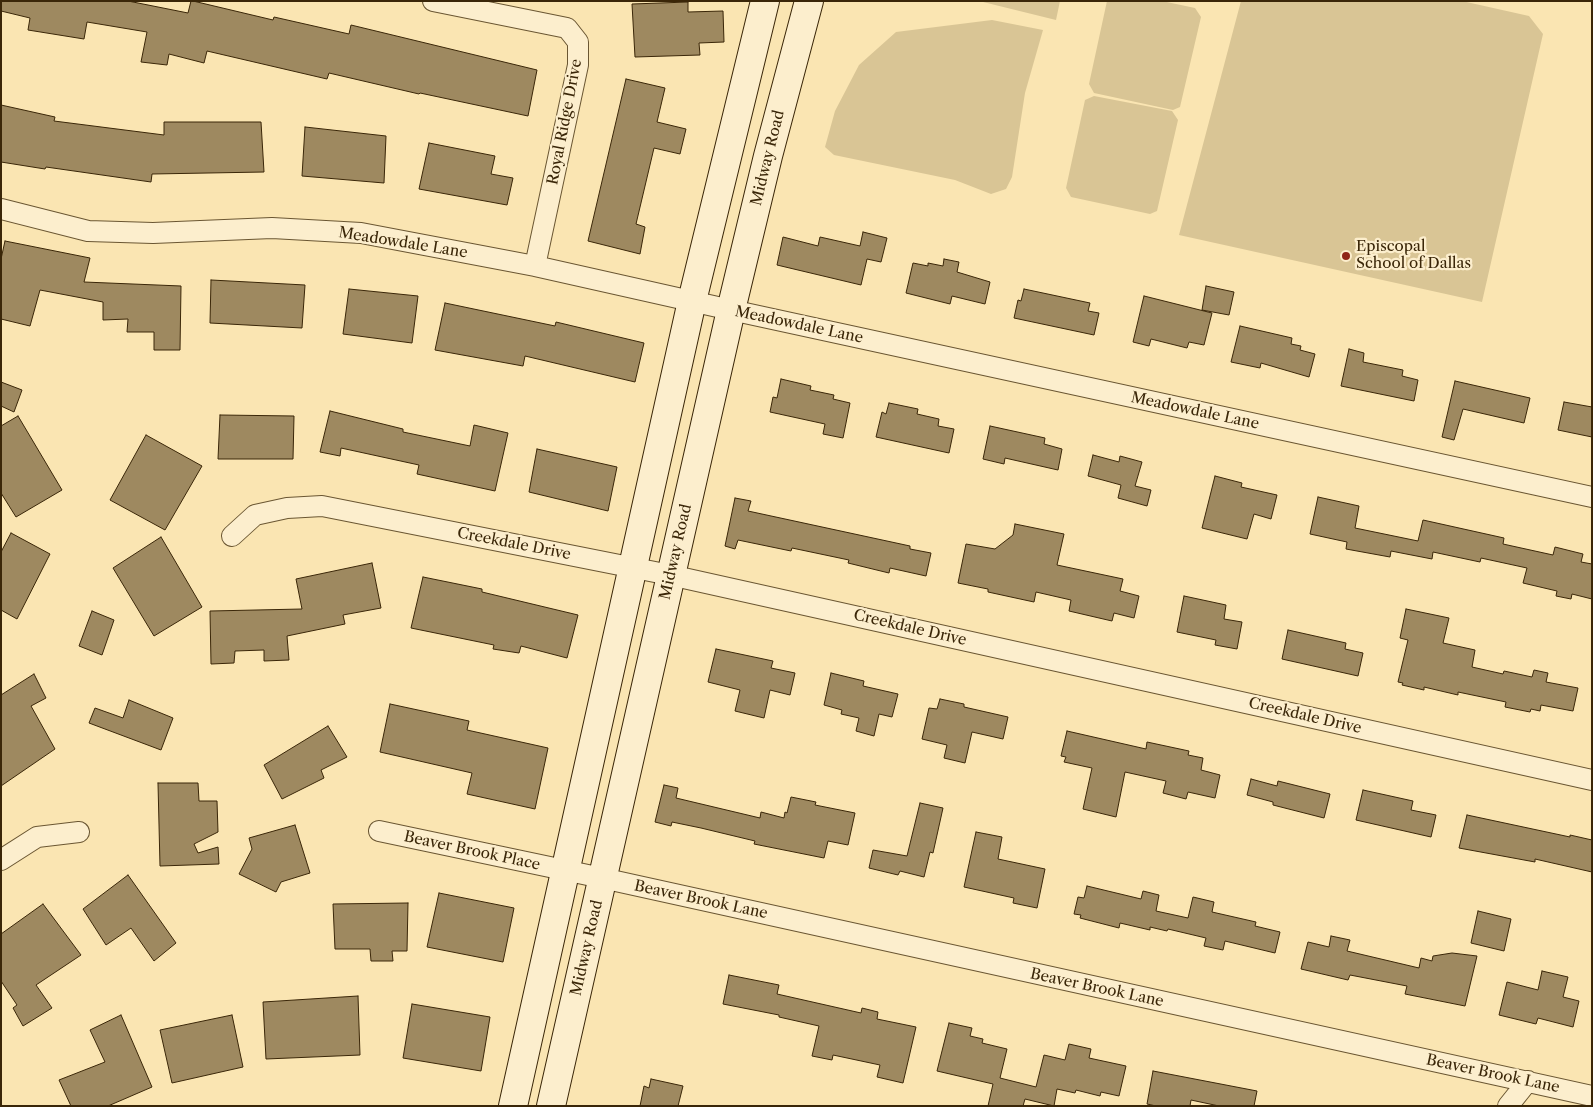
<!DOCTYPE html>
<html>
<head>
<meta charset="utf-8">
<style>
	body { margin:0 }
	#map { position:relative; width:1593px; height:1107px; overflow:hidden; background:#fae5b2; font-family:"Libre Caslon Text",serif }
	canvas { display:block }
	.frame { position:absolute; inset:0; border:2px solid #3a2608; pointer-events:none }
</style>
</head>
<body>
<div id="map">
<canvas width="1593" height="1107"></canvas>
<div class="frame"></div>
</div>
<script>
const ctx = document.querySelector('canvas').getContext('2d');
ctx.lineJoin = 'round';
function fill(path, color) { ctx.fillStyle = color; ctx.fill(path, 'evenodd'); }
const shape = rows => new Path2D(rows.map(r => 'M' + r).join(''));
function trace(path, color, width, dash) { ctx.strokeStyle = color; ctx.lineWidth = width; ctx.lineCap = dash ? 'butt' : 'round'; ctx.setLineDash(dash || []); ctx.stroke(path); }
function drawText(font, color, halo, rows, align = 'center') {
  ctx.font = font + ' "Libre Caslon Text",serif'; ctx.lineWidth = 4.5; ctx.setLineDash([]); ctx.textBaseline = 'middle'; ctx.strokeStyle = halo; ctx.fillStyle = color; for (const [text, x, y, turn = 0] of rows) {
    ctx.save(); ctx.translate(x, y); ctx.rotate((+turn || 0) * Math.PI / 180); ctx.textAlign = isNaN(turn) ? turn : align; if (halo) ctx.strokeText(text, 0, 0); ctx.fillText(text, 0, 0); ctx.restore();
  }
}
const green = shape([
	[979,1,1060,1,1056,20],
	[1107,1,1162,1,1195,8,1201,17,1180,107,1173,110,1094,93,1089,84],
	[1241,1,1462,1,1529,16,1543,34,1482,302,1179,235],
	[992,20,1043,30,1025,93,1012,177,1006,189,991,194,955,180,834,155,825,147,835,111,859,65,896,32],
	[1094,96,1172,111,1178,120,1157,211,1150,214,1071,197,1066,188,1085,100]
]);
const building = shape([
	[1,1,128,1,188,13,191,1,193,1,273,20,274,17,349,34,351,25,537,70,528,116,420,93,419,94,329,73,327,79,207,51,204,63,169,54,167,65,141,62,147,32,87,22,84,39,28,30,30,18,1,11,1,1],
	[688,2,688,12,723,11,724,42,699,43,700,55,635,57,632,4,688,2],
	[626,79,665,88,657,122,686,129,680,154,654,148,636,224,645,227,640,254,588,241,626,79],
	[1,105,55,117,54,121,164,135,164,122,261,122,264,172,152,174,151,182,46,167,45,169,1,162,1,105],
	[305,127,386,136,384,183,302,176,305,127],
	[429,143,495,156,491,174,513,178,507,205,419,189,429,143],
	[863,232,887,238,881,262,867,259,861,285,777,265,783,237,818,246,820,237,860,246,863,232],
	[5,241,90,258,84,282,181,286,180,350,154,350,154,332,127,332,128,319,103,320,103,302,40,290,30,326,1,319,1,259,5,241],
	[944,259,959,262,957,272,990,282,985,304,952,296,950,304,906,293,913,263,928,266,928,263,943,266,944,259],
	[211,280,305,285,302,328,210,323,211,280],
	[1206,286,1234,292,1229,315,1202,310,1206,286],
	[349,289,418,296,412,343,343,334,349,289],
	[1024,289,1090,303,1088,311,1099,313,1094,335,1014,318,1018,300,1021,301,1024,289],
	[1144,296,1212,313,1204,345,1189,342,1187,348,1151,339,1149,346,1133,342,1144,296],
	[445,303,555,326,556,322,644,343,635,382,525,356,523,366,435,350,445,303],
	[1240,326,1292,338,1291,344,1301,346,1300,350,1315,354,1309,377,1261,363,1260,368,1231,362,1240,326],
	[1349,349,1364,353,1363,362,1403,370,1402,376,1418,380,1414,401,1341,386,1349,349],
	[781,379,811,386,810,390,834,395,833,399,850,403,843,438,823,434,825,424,770,412,773,397,777,398,781,379],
	[1455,381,1530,398,1524,423,1463,409,1454,440,1442,437,1455,381],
	[1,382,22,390,14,412,1,406,1,382],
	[1564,402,1592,407,1592,437,1558,430,1564,402],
	[889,403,918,409,917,414,939,419,938,426,954,429,949,453,876,437,882,412,886,414,889,403],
	[330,411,403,429,403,432,470,446,474,425,508,433,495,491,417,474,419,465,341,448,340,456,320,452,330,411],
	[220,415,294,416,293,459,218,459,220,415],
	[18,416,62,490,16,517,1,493,1,426,18,416],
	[990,426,1045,438,1044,444,1062,449,1058,470,1005,458,1004,464,983,459,990,426],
	[146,435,202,466,165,530,110,500,146,435],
	[537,449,617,467,608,511,529,492,537,449],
	[1093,455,1119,462,1120,456,1142,462,1135,486,1151,490,1147,506,1118,498,1121,485,1088,476,1093,455],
	[1215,476,1242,483,1241,487,1277,495,1271,519,1254,514,1247,539,1202,528,1215,476],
	[1318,497,1359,506,1355,528,1418,541,1423,520,1504,538,1503,544,1553,555,1555,547,1583,554,1581,562,1592,564,1592,599,1572,594,1571,599,1556,596,1557,591,1523,583,1527,568,1481,558,1480,562,1433,552,1432,559,1391,551,1390,557,1346,549,1347,542,1310,534,1318,497],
	[735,498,751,501,748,511,910,546,910,549,931,553,926,576,890,568,889,573,848,563,849,560,792,548,791,551,738,540,735,549,725,546,735,498],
	[1015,524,1064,534,1057,565,1123,579,1120,591,1139,596,1134,618,1114,613,1112,621,1069,611,1071,600,1036,592,1034,602,988,592,988,589,958,583,966,544,995,549,1013,535,1015,524],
	[11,533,50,554,17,619,1,610,1,552,11,533],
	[161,537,202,607,154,636,113,568,161,537],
	[372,563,381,608,343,615,345,624,287,636,289,660,264,661,264,650,235,651,234,663,211,664,210,611,302,609,296,579,372,563],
	[423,577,482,589,482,592,578,615,567,658,521,646,519,653,493,649,494,645,411,628,423,577],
	[1184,596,1226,605,1224,619,1242,622,1237,649,1215,645,1216,640,1177,632,1184,596],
	[1406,609,1449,618,1443,643,1475,650,1472,667,1503,674,1504,671,1532,677,1534,670,1548,673,1546,682,1578,688,1573,711,1541,705,1540,711,1531,709,1530,712,1505,707,1506,702,1458,692,1458,695,1424,687,1424,690,1402,685,1403,683,1398,682,1408,640,1400,638,1406,609],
	[92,611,114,620,102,655,79,646,92,611],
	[1288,630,1346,643,1345,649,1363,653,1358,676,1282,659,1288,630],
	[716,649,773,661,771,668,795,673,790,695,770,690,764,718,735,711,740,690,708,682,716,649],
	[831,673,864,681,863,686,898,694,892,717,879,714,874,736,856,731,859,718,841,714,842,710,824,705,831,673],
	[34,674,46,698,31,706,55,749,1,786,1,695,34,674],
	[940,699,964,704,964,707,1008,717,1003,739,972,732,965,763,944,758,947,745,922,739,929,708,937,709,940,699],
	[129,700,173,718,161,750,89,723,95,708,123,718,129,700],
	[390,704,469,721,467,730,548,748,535,809,467,794,472,773,380,752,390,704],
	[328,726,347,757,321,770,324,778,282,799,264,765,328,726],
	[1067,731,1146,749,1147,742,1189,751,1188,755,1203,758,1201,770,1220,775,1215,798,1188,792,1186,799,1163,793,1166,781,1125,772,1116,817,1083,809,1092,768,1064,762,1066,757,1061,756,1067,731],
	[1251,779,1277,786,1278,781,1330,794,1324,818,1273,805,1273,802,1247,795,1251,779],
	[158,783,198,783,199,801,217,801,218,832,194,844,198,853,218,847,219,864,160,866,158,783],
	[664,785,678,788,676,798,760,818,761,812,784,818,785,812,787,813,791,797,816,802,815,805,855,813,848,845,828,841,824,858,754,844,755,841,701,828,672,822,671,826,655,822,664,785],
	[1363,790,1413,801,1411,810,1436,815,1431,837,1356,820,1363,790],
	[920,803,943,808,933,853,930,852,924,877,900,871,898,875,869,868,873,850,907,856,920,803],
	[1467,815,1570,837,1570,835,1592,840,1592,872,1535,859,1535,862,1459,848,1467,815],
	[295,825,310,873,281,882,276,892,239,874,252,849,249,838,295,825],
	[976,832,1002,837,998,859,1045,869,1037,908,1013,903,1014,898,964,887,976,832],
	[128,875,176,943,154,961,131,928,106,945,83,909,128,875],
	[1087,886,1141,899,1143,891,1159,895,1156,911,1188,918,1193,897,1214,902,1212,912,1256,922,1255,926,1280,932,1275,953,1225,941,1223,950,1204,946,1206,938,1168,929,1167,931,1150,927,1150,930,1120,923,1119,928,1080,918,1081,915,1074,914,1078,897,1084,898,1087,886],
	[439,893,514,908,503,962,427,947,439,893],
	[408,903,407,951,392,951,393,961,371,961,370,949,335,949,333,904,408,903],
	[43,904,81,955,36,985,52,1008,23,1026,13,1008,17,1005,1,981,1,934,43,904],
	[1478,911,1511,919,1504,951,1471,943,1478,911],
	[1331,936,1350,940,1347,951,1419,968,1421,958,1432,961,1433,956,1452,953,1477,956,1465,1006,1405,994,1407,986,1350,975,1348,980,1301,969,1308,942,1329,947,1331,936],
	[1542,971,1568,977,1563,997,1579,1001,1573,1027,1538,1018,1536,1024,1499,1015,1507,982,1538,990,1542,971],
	[729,975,779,985,777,994,861,1013,862,1008,878,1012,877,1019,916,1027,903,1083,877,1077,880,1065,833,1055,832,1060,812,1056,819,1026,779,1017,779,1015,723,1004,729,975],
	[358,996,360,1055,266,1059,263,1002,358,996],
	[412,1004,490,1017,481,1071,403,1058,412,1004],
	[121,1015,152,1087,108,1106,71,1106,59,1080,105,1062,90,1030,121,1015],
	[232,1015,243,1067,172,1083,160,1030,232,1015],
	[949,1023,972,1028,970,1036,983,1039,982,1043,1007,1049,1000,1078,1036,1087,1044,1055,1065,1060,1069,1044,1091,1049,1089,1058,1126,1066,1119,1096,1101,1092,1100,1096,1076,1090,1075,1093,1057,1089,1054,1106,1025,1099,1023,1106,988,1106,993,1084,937,1071,949,1023],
	[1153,1071,1257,1091,1254,1106,1219,1106,1191,1100,1190,1106,1156,1106,1147,1104,1153,1071],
	[651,1079,683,1086,678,1106,640,1106,644,1086,649,1088,651,1079]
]);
const street = shape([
	[433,1,567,28,578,42,578,65,535,266],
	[1,209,88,231,153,233,272,228,361,233,535,266,731,310,1592,497],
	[232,536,255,515,287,508,322,506,670,575,1592,780],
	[379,831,602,878,1592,1096],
	[1,860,37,837,79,832],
	[1508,1106,1528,1081]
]);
const secondary = shape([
	[513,1106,692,301,765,1],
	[551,1106,731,310,768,156,809,1]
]);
const markers = [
	[1346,256,5,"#8f2418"]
];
const streetNames = [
	["Royal Ridge Drive",565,122,-79],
	["Midway Road",768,158,-76],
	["Meadowdale Lane",403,243,9],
	["Meadowdale Lane",799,325,12],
	["Meadowdale Lane",1195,411,12],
	["Creekdale Drive",514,544,11],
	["Midway Road",676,552,-77],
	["Creekdale Drive",910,628,13],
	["Creekdale Drive",1305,716,13],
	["Beaver Brook Place",472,851,12],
	["Beaver Brook Lane",701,900,12],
	["Midway Road",587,948,-77],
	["Beaver Brook Lane",1097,988,12],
	["Beaver Brook Lane",1493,1074,12]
];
const poiNames = [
	["Episcopal",1356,247],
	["School of Dallas",1356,264]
];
fill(green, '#d9c595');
fill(building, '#9e8960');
trace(building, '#3a2608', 1);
trace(street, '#6a5632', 22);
trace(secondary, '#3a2608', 30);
trace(street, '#fceecd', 20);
trace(secondary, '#fceecd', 28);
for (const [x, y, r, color] of markers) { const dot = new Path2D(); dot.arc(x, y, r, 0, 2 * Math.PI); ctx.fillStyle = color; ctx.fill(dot); trace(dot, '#fceecd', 2); }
drawText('15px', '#3a2608', '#fceecd', streetNames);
drawText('15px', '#3a2608', '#fceecd', poiNames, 'left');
</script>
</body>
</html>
